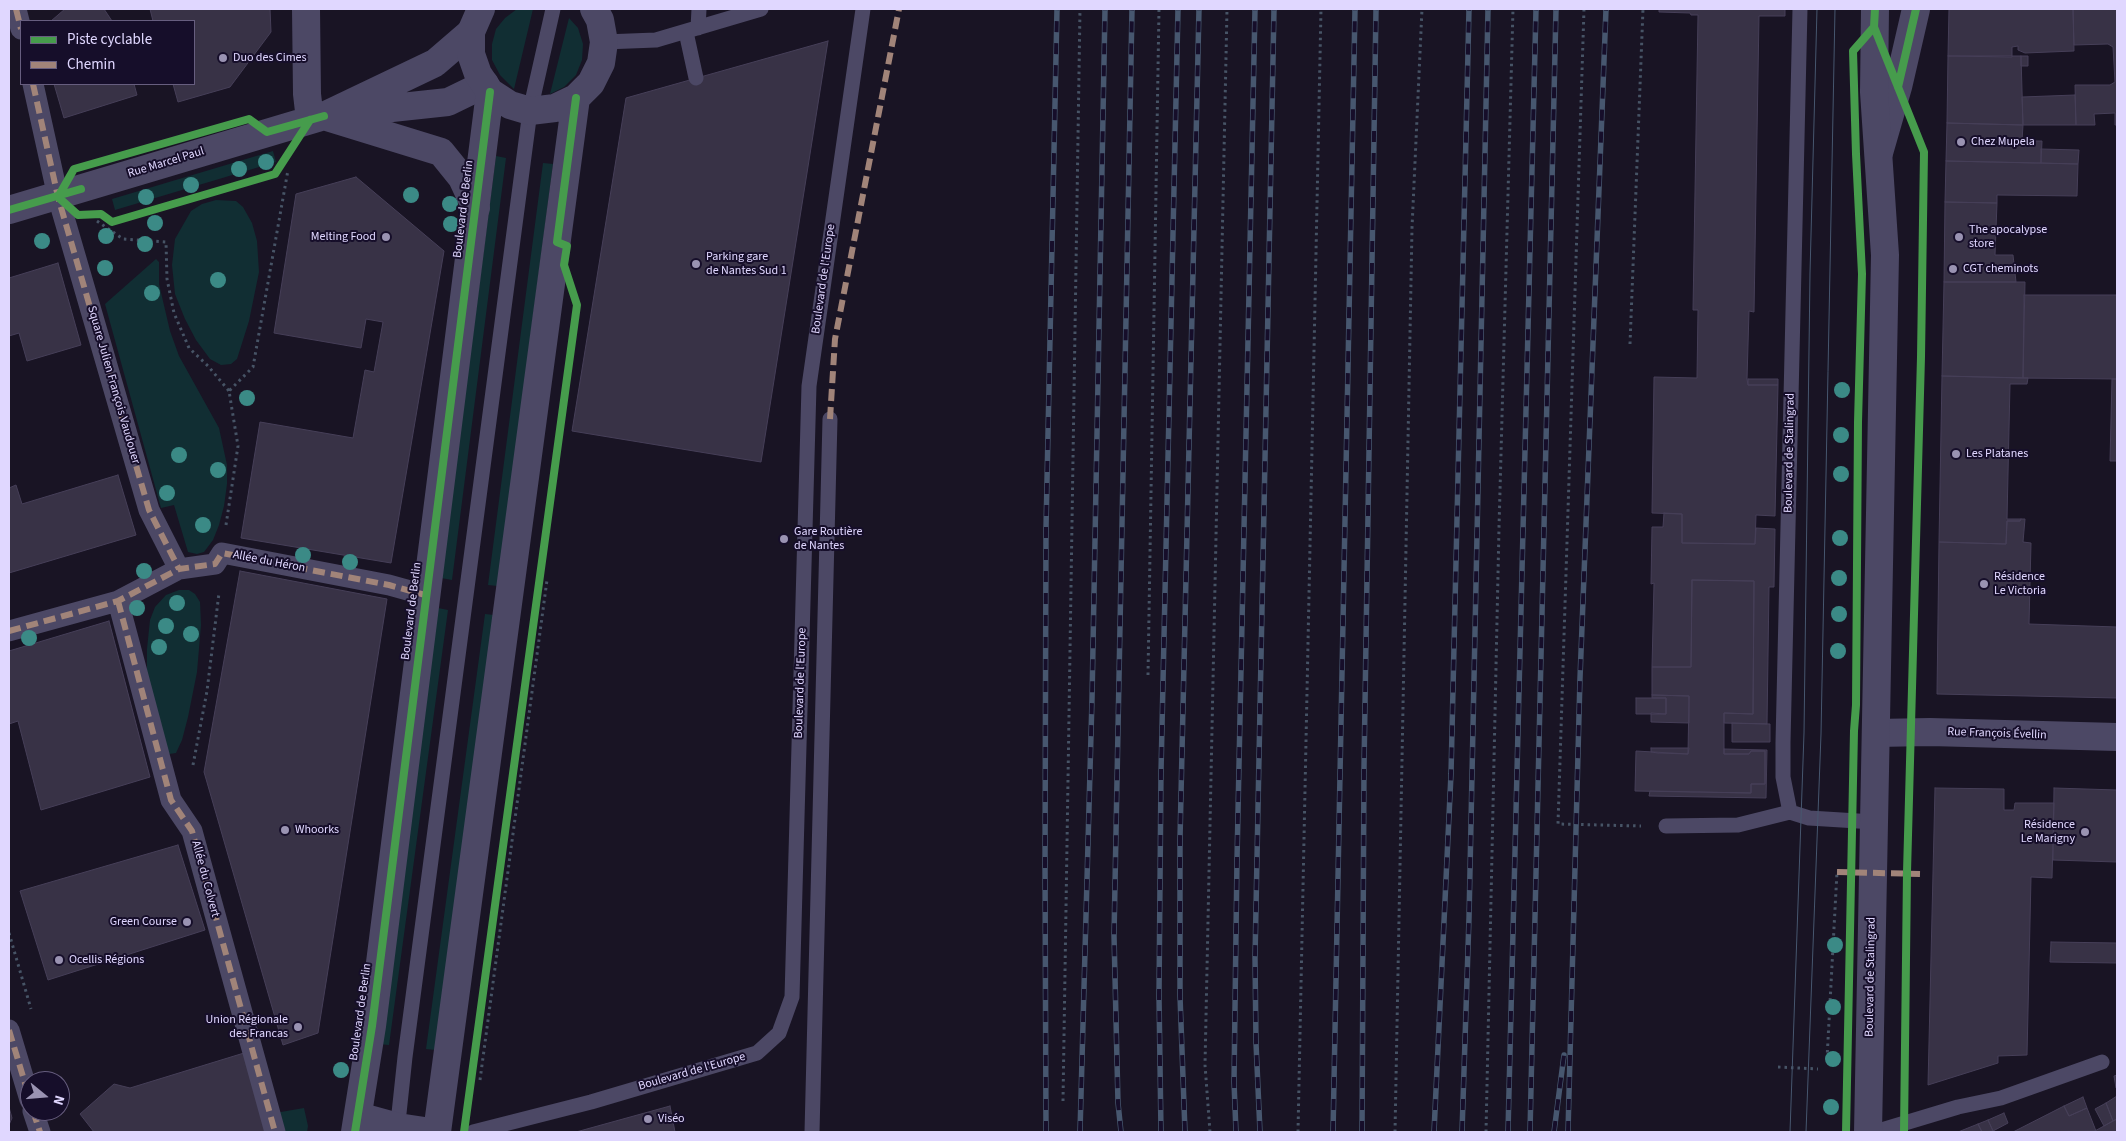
<!DOCTYPE html>
<html>
<head>
<meta charset="utf-8">
<style>
	body { margin:0 }
	#map { position:relative; width:2126px; height:1141px; overflow:hidden; background:#191424; font-family:"Source Sans 3",sans-serif }
	canvas { display:block }
	.frame { position:absolute; inset:0; border:10px solid #e0d7ff; pointer-events:none }
	.legend { position:absolute; left:20px; top:20px; width:175px; height:65px; box-sizing:border-box; background:#160e2a; border:1px solid #675e7f; margin:0; padding:6px 9px; list-style:none; font-size:15px; color:#e0d7ff }
	.legend li { display:flex; align-items:center; gap:10px; height:25px }
	.legend b { width:25px; border:1px solid #675e7f }
	.north { position:absolute; left:20px; top:1071px; width:50px; height:50px; box-sizing:border-box; background:#160e2a; border:1px solid #675e7f; border-radius:50%; rotate:107deg; font-size:14px; font-weight:700; line-height:20px; text-align:center; color:#e0d7ff }
	.north::after { content:''; display:block; margin:auto; width:18px; height:22px; background:#9a93b2; clip-path:polygon(50% 0,100% 100%,50% 72%,0 100%) }
</style>
</head>
<body>
<div id="map">
<canvas width="2126" height="1141"></canvas>
<div class="frame"></div>
<ul class="legend">
<li><b style="height:6px;background:#469c4c"></b>Piste cyclable</li>
<li><b style="height:6px;background:#a18479"></b>Chemin</li>
</ul>
<div class="north">N</div>
</div>
<script>
const ctx = document.querySelector('canvas').getContext('2d');
ctx.lineJoin = 'round';
function fill(path, color) { ctx.fillStyle = color; ctx.fill(path, 'evenodd'); }
const shape = rows => new Path2D(rows.map(r => 'M' + r).join(''));
function trace(path, color, width, dash) { ctx.strokeStyle = color; ctx.lineWidth = width; ctx.lineCap = dash ? 'butt' : 'round'; ctx.setLineDash(dash || []); ctx.stroke(path); }
function drawText(font, color, halo, rows, align = 'center') {
  ctx.font = font + ' "Source Sans 3",sans-serif'; ctx.lineWidth = 4; ctx.setLineDash([]); ctx.textBaseline = 'middle'; ctx.strokeStyle = halo; ctx.fillStyle = color; for (const [text, x, y, turn = 0] of rows) {
    ctx.save(); ctx.translate(x, y); ctx.rotate((+turn || 0) * Math.PI / 180); ctx.textAlign = isNaN(turn) ? turn : align; if (halo) ctx.strokeText(text, 0, 0); ctx.fillText(text, 0, 0); ctx.restore();
  }
}
const green = shape([
	[517,9,533,9,514,89,500,75,492,60,492,44,496,29,505,18],
	[569,18,578,28,583,44,582,60,576,75,564,87,550,94],
	[273,151,276,162,115,210,112,199],
	[496,156,506,158,452,580,441,578],
	[543,163,553,164,498,586,488,585],
	[216,200,236,201,243,207,252,223,257,241,259,272,249,321,237,359,231,364,221,365,210,359,196,340,185,319,175,294,172,265,175,239,191,211,202,204],
	[156,259,159,262,159,284,170,331,179,356,219,428,227,465,227,484,224,506,219,525,213,540,204,552,197,554,188,552,174,505,161,508,105,304],
	[179,590,189,590,195,594,200,602,201,625,197,672,188,717,182,740,176,753,169,754,147,690,147,649,150,620,155,607,166,595],
	[438,608,448,610,389,1045,379,1044],
	[485,614,494,615,436,1050,426,1049],
	[304,1108,308,1126,307,1132,280,1132,275,1113]
]);
const building = shape([
	[65,9,104,9,112,21,51,21,65,9],
	[150,9,270,9,271,32,230,87,178,102,173,84,194,84,194,21,153,21,150,9],
	[1659,9,1785,9,1785,16,1759,16,1754,312,1749,311,1747,379,1748,385,1778,385,1775,516,1756,515,1755,544,1682,543,1682,514,1652,513,1654,377,1697,378,1698,310,1693,310,1698,15,1691,15,1690,13,1659,12,1659,9],
	[1949,9,2073,9,2074,51,2025,53,2018,50,2018,46,2012,47,2012,57,1948,56,1949,9],
	[2073,9,2117,9,2117,125,2115,125,2115,113,2094,114,2095,125,2076,125,2075,85,2110,85,2115,82,2113,47,2108,44,2074,45,2073,9],
	[828,41,761,462,572,431,626,98,828,41],
	[1948,56,2021,56,2023,125,1947,123,1948,56],
	[2021,56,2028,56,2028,66,2021,66,2021,56],
	[54,84,134,84,137,95,64,118,54,84],
	[2075,95,2076,125,2023,125,2022,97,2075,95],
	[1947,123,2023,125,2022,141,2042,141,2041,163,1946,161,1947,123],
	[2041,149,2079,150,2078,164,2041,163,2041,149],
	[1946,161,2078,164,2077,196,1997,195,1997,203,1945,202,1946,161],
	[356,177,444,251,391,563,241,538,260,422,353,438,365,370,374,372,383,322,366,319,361,348,274,333,296,194,356,177],
	[1945,202,1997,203,1995,255,2013,255,2016,282,1944,282,1945,202],
	[58,263,81,345,27,361,19,333,9,336,9,278,58,263],
	[1944,282,2025,282,2023,378,1942,376,1944,282],
	[2024,295,2117,295,2117,379,2023,378,2024,295],
	[1942,376,2028,378,2027,384,2010,384,2007,519,2021,519,2020,521,2007,521,2006,544,1939,542,1942,376],
	[1748,379,1778,379,1778,385,1748,385,1748,379],
	[2112,379,2117,379,2117,461,2110,461,2112,379],
	[118,475,136,535,9,573,9,488,16,485,22,504,118,475],
	[1664,513,1682,514,1682,543,1755,544,1756,528,1775,529,1774,587,1769,587,1767,724,1724,723,1724,713,1753,714,1754,581,1692,580,1691,667,1652,667,1654,583,1651,584,1652,527,1663,527,1664,513],
	[2021,519,2025,519,2023,542,2031,543,2029,624,2117,627,2117,698,1937,694,1939,542,2006,544,2007,521,2020,521,2021,519],
	[240,571,387,599,318,1033,283,1045,204,772,240,571],
	[1692,580,1754,581,1753,714,1724,713,1724,754,1749,754,1751,751,1765,751,1765,784,1751,784,1751,793,1635,791,1636,751,1688,754,1689,696,1652,695,1652,667,1691,667,1692,580],
	[109,621,150,777,41,810,18,721,9,724,9,651,109,621],
	[1652,695,1689,696,1689,723,1651,722,1651,713,1666,714,1666,698,1652,698,1652,695],
	[1636,698,1666,698,1666,714,1636,714,1636,698],
	[1732,723,1770,724,1770,742,1732,742,1732,723],
	[1651,748,1689,748,1688,754,1658,753,1651,752,1651,748],
	[1724,749,1767,750,1766,798,1649,796,1650,791,1751,793,1751,784,1765,784,1765,751,1751,751,1749,754,1724,754,1724,749],
	[1935,788,2004,789,2004,810,2014,810,2015,803,2054,803,2052,878,2031,877,2027,1055,1998,1056,1998,1063,1928,1085,1935,788],
	[2054,788,2117,790,2117,862,2053,860,2054,788],
	[178,845,205,930,48,980,20,891,178,845],
	[2051,942,2117,943,2117,963,2050,962,2051,942],
	[244,1053,266,1132,94,1132,80,1114,114,1084,130,1088,244,1053],
	[2117,1075,2117,1087,2116,1088,2114,1076,2117,1075],
	[2117,1096,2117,1119,2113,1121,2106,1103,2117,1096],
	[2083,1097,2087,1108,2069,1116,2064,1106,2083,1097],
	[2106,1103,2113,1121,2104,1126,2095,1109,2106,1103],
	[670,1106,675,1132,576,1132,670,1106],
	[2064,1106,2069,1116,2087,1108,2096,1131,2013,1132,2064,1106],
	[9,1107,12,1118,9,1125,9,1107],
	[2004,1113,2008,1123,1993,1131,1988,1120,2004,1113],
	[2117,1119,2117,1132,2093,1132,2113,1121,2117,1119],
	[1988,1120,1993,1131,1982,1132,1978,1124,1988,1120],
	[1978,1124,1982,1132,1958,1132,1978,1124]
]);
const path = shape([
	[1584,9,1558,824,1641,826],
	[97,221,123,239,166,242,167,279,174,313,189,348,208,366,229,391],
	[1630,344,1643,9],
	[226,525,238,446,229,391,253,367,288,170],
	[1148,675,1159,9],
	[193,765,207,691,219,593],
	[9,933,31,1009],
	[1827,1059,1837,872],
	[1778,1067,1818,1069],
	[480,1080,547,580],
	[1063,1101,1080,9],
	[1210,1132,1205,1065,1227,9],
	[1298,1132,1321,9],
	[1395,1132,1412,228,1422,9],
	[1486,1132,1499,528,1513,9]
]);
const service = shape([
	[698,28,699,9],
	[686,32,696,78],
	[604,42,656,40,761,9],
	[1790,812,1783,777,1783,742,1800,9],
	[1790,812,1809,818,1874,822],
	[1666,826,1738,825,1790,812],
	[397,1132,405,1057,530,111,553,9],
	[473,1132,591,1102,757,1053,779,1033,792,997,809,386,863,9],
	[812,1132,830,419],
	[1875,1132,1958,1107,2001,1098,2102,1062]
]);
const pedestrian = shape([
	[16,9,21,29],
	[33,84,58,197,149,510,179,569],
	[118,601,171,800,192,831,275,1132],
	[9,631,118,601,179,569,215,564,222,553,389,585,425,595],
	[9,1030,30,1100],
	[33,1111,40,1132]
]);
const minor = shape([
	[306,9,307,94,310,120],
	[345,113,448,102,485,84],
	[324,116,441,152,462,178,476,208],
	[1879,153,1898,87,1916,9],
	[9,210,324,116,435,63,471,32],
	[1876,733,1930,732,2117,737]
]);
const tertiary = shape([
	[481,9,471,32,471,54,478,74,490,92,510,105,530,111,555,108,576,98,591,83,601,63,604,42,600,20,594,9],
	[358,1116,398,1127,431,1132],
	[355,1132,372,1026,490,92],
	[437,1132,576,98],
	[1868,1132,1885,255,1874,92,1875,9]
]);
const tram = shape([
	[1790,1132,1804,733,1810,273,1817,9],
	[1806,1132,1821,734,1835,9]
]);
const rail = shape([
	[1046,1132,1045,864,1046,528,1057,9],
	[1080,1132,1092,699,1105,9],
	[1121,1132,1118,1103,1114,935,1132,9],
	[1161,1132,1159,996,1161,772,1178,9],
	[1185,1132,1180,996,1180,839,1199,9],
	[1236,1132,1234,1082,1237,859,1255,9],
	[1260,1132,1256,1043,1255,958,1274,9],
	[1333,1132,1355,9],
	[1362,1132,1364,767,1376,9],
	[1434,1132,1451,774,1469,9],
	[1462,1132,1469,918,1488,9],
	[1508,1132,1536,9],
	[1530,1132,1556,9],
	[1554,1132,1564,1055],
	[1568,1132,1580,678,1606,9]
]);
const quiet = shape([
	[16,9,21,29],
	[33,84,58,197,149,510,179,569],
	[830,419,835,339,899,9],
	[118,601,171,800,192,831,275,1132],
	[9,631,118,601,179,569,215,564,222,553,389,585,425,595],
	[1837,872,1920,874],
	[9,1030,30,1100],
	[33,1111,40,1132]
]);
const cycleway = shape([
	[1875,9,1874,27,1924,152,1921,357,1907,872,1904,1132],
	[1898,87,1916,9],
	[58,197,78,215,101,214,112,222,275,174,310,120],
	[58,197,74,169,249,119,267,132,324,116],
	[9,210,81,189],
	[355,1132,372,1026,490,92],
	[464,1132,577,305,564,265,567,246,557,242,576,98],
	[1846,1132,1854,731,1856,705,1858,422,1862,274,1856,154,1853,51,1874,27]
]);
const trees = [
	[266,162],
	[239,169],
	[191,185],
	[411,195],
	[146,197],
	[450,204],
	[155,223],
	[451,224],
	[106,236],
	[42,241],
	[145,244],
	[105,268],
	[218,280],
	[152,293],
	[1842,390],
	[247,398],
	[1841,435],
	[179,455],
	[218,470],
	[1841,474],
	[167,493],
	[203,525],
	[1840,538],
	[303,555],
	[350,562],
	[144,571],
	[1839,578],
	[177,603],
	[137,608],
	[1839,614],
	[166,626],
	[191,634],
	[29,638],
	[159,647],
	[1838,651],
	[1835,945],
	[1833,1007],
	[1833,1059],
	[341,1070],
	[1831,1107]
];
const markers = [
	[223,58,5,"#9a93b2"],
	[1961,142,5,"#9a93b2"],
	[386,237,5,"#9a93b2"],
	[1959,237,5,"#9a93b2"],
	[696,264,5,"#9a93b2"],
	[1953,269,5,"#9a93b2"],
	[1956,454,5,"#9a93b2"],
	[784,539,5,"#9a93b2"],
	[1984,584,5,"#9a93b2"],
	[285,830,5,"#9a93b2"],
	[2085,832,5,"#9a93b2"],
	[187,922,5,"#9a93b2"],
	[59,960,5,"#9a93b2"],
	[298,1027,5,"#9a93b2"],
	[648,1119,5,"#9a93b2"]
];
const poiNames = [
	["Duo des Cimes",233,58],
	["Chez Mupela",1971,142],
	["The apocalypse",1969,230],
	["store",1969,244],
	["Melting Food",376,237,"right"],
	["Parking gare",706,257],
	["de Nantes Sud 1",706,271],
	["CGT cheminots",1963,269],
	["Les Platanes",1966,454],
	["Gare Routière",794,532],
	["de Nantes",794,546],
	["Résidence",1994,577],
	["Le Victoria",1994,591],
	["Résidence",2075,825,"right"],
	["Le Marigny",2075,839,"right"],
	["Whoorks",295,830],
	["Green Course",177,922,"right"],
	["Ocellis Régions",69,960],
	["Union Régionale",288,1020,"right"],
	["des Francas",288,1034,"right"],
	["Viséo",658,1119]
];
const streetNames = [
	["Rue Marcel Paul",166,163,-17],
	["Boulevard de Berlin",464,209,-83],
	["Boulevard de l'Europe",824,279,-82],
	["Square Julien François Vaudouer",113,385,74],
	["Boulevard de Stalingrad",1790,453,-89],
	["Allée du Héron",269,562,11],
	["Boulevard de Berlin",412,611,-83],
	["Boulevard de l'Europe",801,683,-88],
	["Rue François Évellin",1997,734,2],
	["Allée du Colvert",205,879,75],
	["Boulevard de Stalingrad",1871,977,-89],
	["Boulevard de Berlin",361,1012,-82],
	["Boulevard de l'Europe",692,1072,-16]
];
fill(green, '#112e33');
fill(building, '#383246');
trace(building, '#463f58', 1);
trace(path, '#475466', 3, [2.5, 4]);
trace(service, '#4c4865', 15);
trace(pedestrian, '#4c4865', 21);
trace(minor, '#4c4865', 28);
trace(tertiary, '#4c4865', 28);
trace(tram, '#47576f', 1);
trace(rail, '#47576f', 5.5);
trace(rail, '#160e2a', 4, [11]);
trace(quiet, '#a18479', 6, [12, 6]);
trace(cycleway, '#469c4c', 8);
ctx.fillStyle = '#3b8a86';
for (const [x, y] of trees) { ctx.beginPath(); ctx.arc(x, y, 8, 0, 2 * Math.PI); ctx.fill(); }
for (const [x, y, r, color] of markers) { const dot = new Path2D(); dot.arc(x, y, r, 0, 2 * Math.PI); ctx.fillStyle = color; ctx.fill(dot); trace(dot, '#160e2a', 2); }
drawText('12px', '#e0d7ff', '#160e2a', poiNames, 'left');
drawText('12px', '#e0d7ff', '#160e2a', streetNames);
</script>
</body>
</html>
